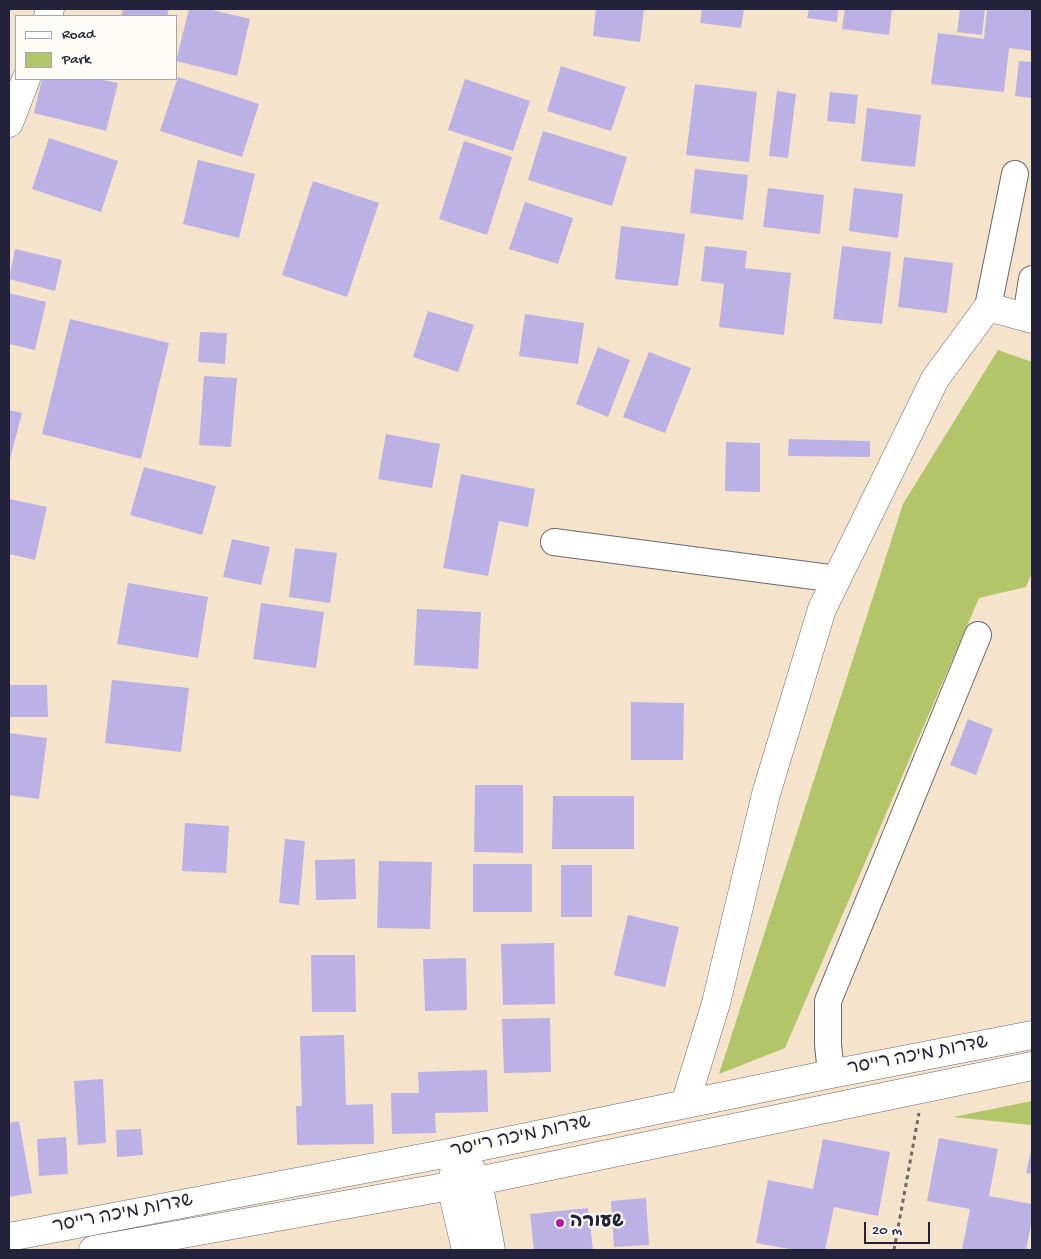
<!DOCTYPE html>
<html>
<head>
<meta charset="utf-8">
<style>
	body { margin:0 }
	#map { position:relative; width:1041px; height:1259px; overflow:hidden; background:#f5e4cb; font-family:"Gochi Hand",sans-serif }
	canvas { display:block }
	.frame { position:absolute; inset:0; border:10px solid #22223b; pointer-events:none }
	.legend { position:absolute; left:15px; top:15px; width:162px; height:65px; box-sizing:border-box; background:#fdfcf7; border:1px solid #a5a5ac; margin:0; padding:6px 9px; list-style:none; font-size:15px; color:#22223b }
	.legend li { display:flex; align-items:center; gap:10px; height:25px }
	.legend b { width:25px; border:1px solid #a5a5ac }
	.scale { position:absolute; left:864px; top:1222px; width:66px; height:22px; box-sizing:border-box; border:2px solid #22223b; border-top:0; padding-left:6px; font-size:15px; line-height:18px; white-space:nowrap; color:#22223b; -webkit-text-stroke:4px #fdfcf7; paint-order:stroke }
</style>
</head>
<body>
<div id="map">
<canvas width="1041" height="1259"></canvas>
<div class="frame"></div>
<ul class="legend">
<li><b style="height:6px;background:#fff"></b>Road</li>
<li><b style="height:14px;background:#b2c569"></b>Park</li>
</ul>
<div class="scale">20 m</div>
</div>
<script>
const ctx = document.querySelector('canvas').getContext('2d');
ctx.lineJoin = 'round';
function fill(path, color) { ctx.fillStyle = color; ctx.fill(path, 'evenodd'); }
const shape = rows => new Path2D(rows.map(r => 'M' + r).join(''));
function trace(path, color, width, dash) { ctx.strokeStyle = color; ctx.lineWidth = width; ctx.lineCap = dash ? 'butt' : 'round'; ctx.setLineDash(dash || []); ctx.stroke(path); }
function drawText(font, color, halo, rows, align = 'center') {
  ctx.font = font + ' "Gochi Hand","Playpen Sans Hebrew",sans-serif'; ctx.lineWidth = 4.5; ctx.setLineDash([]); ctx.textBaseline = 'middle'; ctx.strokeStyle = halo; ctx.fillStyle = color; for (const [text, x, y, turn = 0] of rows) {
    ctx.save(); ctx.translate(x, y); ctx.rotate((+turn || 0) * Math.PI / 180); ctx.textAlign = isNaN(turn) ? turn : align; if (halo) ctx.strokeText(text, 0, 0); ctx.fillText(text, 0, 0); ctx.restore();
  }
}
const green = shape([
	[998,350,1032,362,1032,573,1026,587,979,598,785,1048,719,1074,903,504],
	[1032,1101,1032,1125,953,1117]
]);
const building = shape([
	[123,9,169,9,167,16,121,16],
	[189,9,208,9,250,19,237,76,176,61],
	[596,9,644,9,640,42,593,36],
	[702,9,744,9,741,28,700,23],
	[809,9,838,9,837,22,807,18],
	[845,9,892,9,889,35,842,29],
	[960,9,985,9,982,35,957,32],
	[987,9,1032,9,1032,51,1009,48,1004,92,931,84,938,33,984,39],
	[1019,61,1032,62,1032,98,1015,96],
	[561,66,626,87,611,131,547,111],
	[178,77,259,104,242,157,160,131],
	[42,79,98,79,118,83,106,131,34,113],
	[465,79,530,101,513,151,448,130],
	[695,84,757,92,749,162,686,155],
	[777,91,796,94,788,158,769,156],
	[830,92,858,95,855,124,827,121],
	[867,108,921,115,915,167,861,161],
	[543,131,627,157,612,206,528,180],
	[49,138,118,161,101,212,32,189],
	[464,141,512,157,487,235,439,219],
	[198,160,255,174,239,238,183,224],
	[695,169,748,175,743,220,690,213],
	[313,181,379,203,347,297,282,275],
	[768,188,824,195,820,234,763,227],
	[854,188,903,194,898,238,849,231],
	[525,202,573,218,558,264,509,249],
	[621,226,685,234,678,286,615,279],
	[705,246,747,251,745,268,791,273,784,335,719,327,724,284,701,281],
	[842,246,891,252,882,324,833,319],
	[15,249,62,260,55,291,9,279],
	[904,257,953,263,947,313,898,307],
	[9,293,46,302,35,350,9,344],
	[428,311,474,325,458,372,413,357],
	[525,314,584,323,578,364,519,356],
	[70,319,169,343,141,459,42,434],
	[200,332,227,333,225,364,198,362],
	[598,347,630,360,608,417,576,404],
	[649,352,691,368,665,433,623,417],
	[204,376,237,378,231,447,199,445],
	[9,410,22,413,9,463],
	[386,434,440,444,432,488,378,479],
	[789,439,870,441,870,457,788,456],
	[726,442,760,443,760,492,725,491],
	[144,467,216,486,202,535,130,515],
	[461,474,535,489,528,527,499,521,488,576,443,568],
	[9,499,47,507,35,560,9,554],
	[232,539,270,547,261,585,223,577],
	[295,548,337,553,330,603,289,597],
	[128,583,208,597,198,658,117,644],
	[261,603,324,612,316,668,253,659],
	[417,609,481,612,478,669,414,665],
	[112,680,189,688,181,752,105,743],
	[9,685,47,685,48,717,9,717],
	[631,702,684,703,683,760,631,760],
	[968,719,993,729,976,775,950,765],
	[9,733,47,738,39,799,9,795],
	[475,785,523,785,523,853,474,852],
	[553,796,634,796,634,849,552,849],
	[185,823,229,826,226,873,182,871],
	[285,839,305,841,299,905,279,903],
	[355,859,356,899,316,900,315,860],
	[379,861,432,862,430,929,377,928],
	[473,864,532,864,532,912,473,912],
	[561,865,592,865,592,917,561,917],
	[628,915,679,927,665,987,614,975],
	[554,943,555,1004,503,1005,501,944],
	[311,955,355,955,356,1012,312,1012],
	[466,958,467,1010,425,1011,423,959],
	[550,1018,551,1072,504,1073,502,1019],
	[344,1035,346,1105,373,1104,374,1144,297,1145,296,1106,302,1106,300,1036],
	[487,1070,488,1112,435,1113,436,1133,392,1134,391,1093,419,1093,418,1072],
	[103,1079,106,1143,78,1145,74,1081],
	[19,1121,32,1193,9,1197,9,1123],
	[141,1129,143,1155,117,1157,116,1130],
	[66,1137,68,1174,39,1176,37,1139],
	[939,1138,998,1149,989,1196,1032,1204,1032,1219,1026,1250,962,1250,970,1209,927,1201],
	[823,1139,890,1152,878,1216,834,1207,825,1250,795,1250,756,1243,768,1180,813,1189],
	[1031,1151,1032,1151,1032,1174,1026,1173],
	[646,1198,649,1245,614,1247,611,1201],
	[588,1208,593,1250,534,1250,530,1214]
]);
const path = shape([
	[894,1250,919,1113]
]);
const street = shape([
	[988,307,1015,174],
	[1026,317,1032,279],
	[554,542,837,579],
	[831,1074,828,1044,828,1001,978,635]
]);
const secondary = shape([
	[48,16,50,9],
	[9,123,26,79],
	[685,1104,716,1003,766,794,822,609,935,379,988,307,1032,319],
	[469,1166,478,1181,491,1250],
	[455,1169,451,1186,466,1250],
	[9,1237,459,1151,831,1074,1032,1035],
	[93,1250,478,1181,1032,1066]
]);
const markers = [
	[560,1223,5,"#b5179e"]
];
const streetNames = [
	["שדרות מיכה רייסר",918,1057,-11],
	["שדרות מיכה רייסר",521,1138,-12],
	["שדרות מיכה רייסר",123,1215,-11]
];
const poiNames = [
	["שעורה",570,1223]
];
fill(green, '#b2c569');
fill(building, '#bcb1e4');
trace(street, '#6c666d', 28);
trace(secondary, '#6c666d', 29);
trace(path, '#6c666d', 3, [4, 4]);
trace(street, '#fff', 26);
trace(secondary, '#fff', 28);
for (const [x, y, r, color] of markers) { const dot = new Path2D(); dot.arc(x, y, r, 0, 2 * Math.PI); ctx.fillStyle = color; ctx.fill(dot); trace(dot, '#fdfcf7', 2); }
drawText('19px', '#22223b', '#fdfcf7', streetNames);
drawText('bold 19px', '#22223b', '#fdfcf7', poiNames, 'left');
</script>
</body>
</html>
